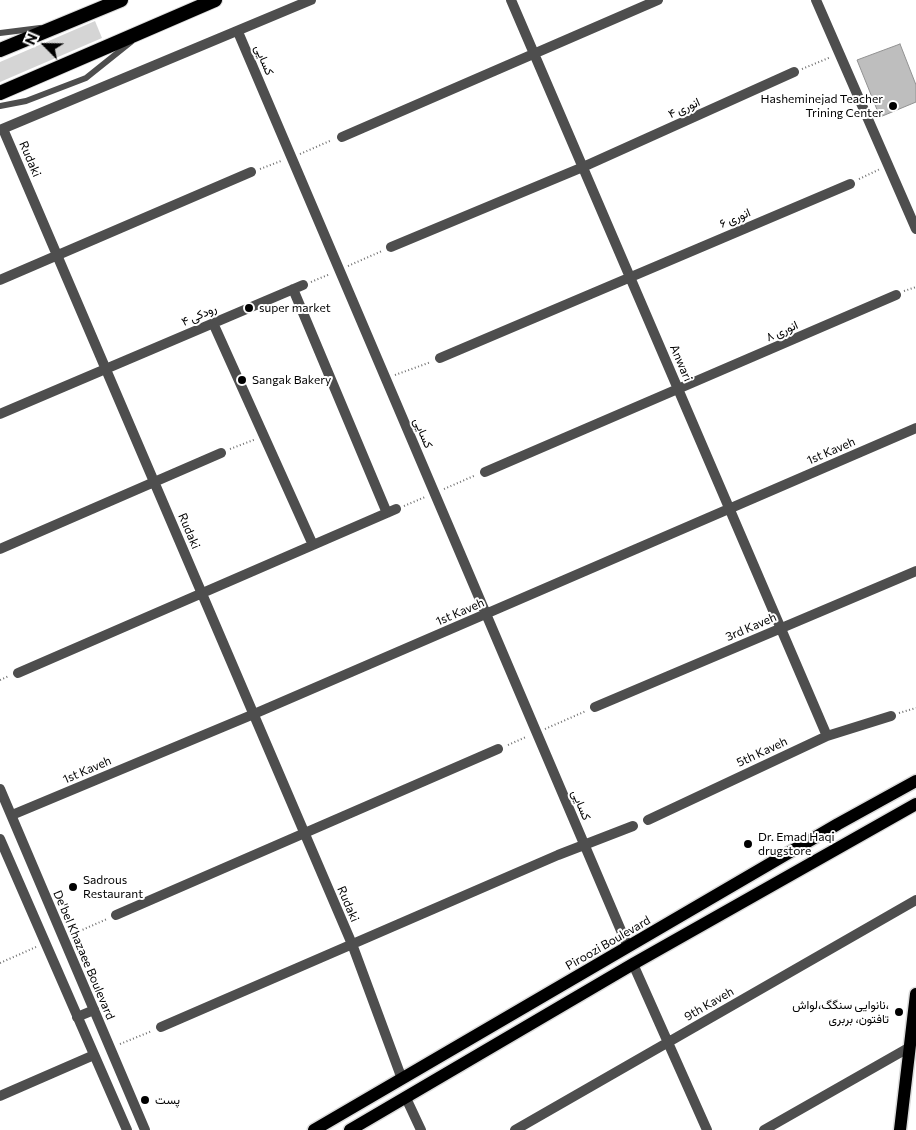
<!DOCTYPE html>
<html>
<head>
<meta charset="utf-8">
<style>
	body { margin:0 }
	#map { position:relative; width:916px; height:1130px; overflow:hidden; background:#fff; font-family:Commissioner,sans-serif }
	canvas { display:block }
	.north { position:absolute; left:20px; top:20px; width:50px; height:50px; -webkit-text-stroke:4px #fff; paint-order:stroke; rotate:293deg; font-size:14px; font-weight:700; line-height:20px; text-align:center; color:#000 }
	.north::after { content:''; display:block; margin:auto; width:18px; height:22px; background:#000; clip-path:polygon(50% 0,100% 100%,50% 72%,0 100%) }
</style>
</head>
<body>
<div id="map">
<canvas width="916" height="1130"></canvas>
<div class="north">N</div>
</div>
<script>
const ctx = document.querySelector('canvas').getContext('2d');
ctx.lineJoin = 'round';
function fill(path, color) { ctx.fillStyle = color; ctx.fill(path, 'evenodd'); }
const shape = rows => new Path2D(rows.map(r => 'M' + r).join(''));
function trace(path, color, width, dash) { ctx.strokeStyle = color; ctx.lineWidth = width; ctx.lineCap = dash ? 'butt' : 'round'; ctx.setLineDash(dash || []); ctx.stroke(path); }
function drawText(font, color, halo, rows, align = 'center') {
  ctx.font = font + ' Commissioner,Vazirmatn,sans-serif'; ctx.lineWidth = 4; ctx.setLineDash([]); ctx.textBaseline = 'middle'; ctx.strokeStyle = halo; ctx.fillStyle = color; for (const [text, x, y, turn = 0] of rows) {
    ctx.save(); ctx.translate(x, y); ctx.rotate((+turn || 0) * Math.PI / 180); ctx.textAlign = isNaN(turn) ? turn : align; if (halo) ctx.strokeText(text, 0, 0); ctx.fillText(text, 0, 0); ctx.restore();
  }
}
const green = shape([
	[95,21,102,38,0,82,0,62]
]);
const building = shape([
	[900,44,916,85,916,102,880,117,857,60,900,44]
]);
const path = shape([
	[802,69,831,57],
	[300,154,332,140],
	[260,169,281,161],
	[859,179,880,169],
	[348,266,382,251],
	[311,282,330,274],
	[904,291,916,287],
	[395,375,431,362],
	[230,449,256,439],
	[444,489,476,475],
	[404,506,425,497],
	[0,680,9,676],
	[899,713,916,708],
	[545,729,586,711],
	[508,745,526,737],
	[73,934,107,919],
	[0,963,36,947],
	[120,1044,152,1031]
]);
const service = shape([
	[0,33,40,28],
	[0,106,26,101,86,78,131,42]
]);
const minor = shape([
	[511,0,827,736],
	[816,0,916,229],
	[238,32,628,947],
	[3,129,352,944,402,1079],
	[0,130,311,0],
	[342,137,658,0],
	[391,247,583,167,794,72],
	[0,280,251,172],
	[293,289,387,513],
	[213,323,313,545],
	[440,358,850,184],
	[0,414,303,285],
	[485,472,896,295],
	[0,549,221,453],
	[18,673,396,509],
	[595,707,916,571],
	[0,789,145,1130],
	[12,815,254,714,916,428],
	[648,820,827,736,891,716],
	[0,839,127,1130],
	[116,915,498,749],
	[633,964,707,1130],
	[161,1027,558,855,633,826],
	[0,1096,94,1055],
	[515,1130,916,900],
	[764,1130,910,1047]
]);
const tertiary = shape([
	[77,1017,94,1010],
	[406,1098,421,1130]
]);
const primary = shape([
	[314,1130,838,824,916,781],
	[350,1130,633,964,916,804],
	[900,1130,916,994]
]);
const trunk = shape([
	[0,50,121,0],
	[0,93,215,0]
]);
const markers = [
	[893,106,5,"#000"],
	[249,308,5,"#000"],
	[242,380,5,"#000"],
	[748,844,5,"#000"],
	[73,887,5,"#000"],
	[899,1012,5,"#000"],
	[145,1100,5,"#000"]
];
const streetNames = [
	["کسایی",264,60,67],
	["انوری ۴",684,108,-24],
	["Rudaki",30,159,67],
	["انوری ۶",735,218,-23],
	["رودکی ۴",199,315,-24],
	["انوری ۸",782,331,-24],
	["Anwari",681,363,67],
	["کسایی",423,433,67],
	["1st Kaveh",831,451,-23],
	["Rudaki",189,531,67],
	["1st Kaveh",460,612,-23],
	["3rd Kaveh",751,627,-23],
	["5th Kaveh",762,752,-25],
	["1st Kaveh",87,770,-23],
	["کسایی",581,805,67],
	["Rudaki",348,904,67],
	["Piroozi Boulevard",608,943,-30],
	["De'bel Khazaee Boulevard",84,955,67],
	["9th Kaveh",709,1004,-30]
];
const poiNames = [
	["Hasheminejad Teacher",883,99,"right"],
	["Trining Center",883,113,"right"],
	["super market",259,308],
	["Sangak Bakery",252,380],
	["Dr. Emad Haqi",758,837],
	["drugstore",758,851],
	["Sadrous",83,880],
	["Restaurant",83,894],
	["نانوایی سنگگ،لواش،",889,1005,"right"],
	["تافتون، بربری",889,1019,"right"],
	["پست",155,1100]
];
fill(green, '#d5d5d5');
fill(building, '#bebebe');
trace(building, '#929292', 1);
trace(primary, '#dbdbdb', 15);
trace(trunk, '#dbdbdb', 16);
trace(path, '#707070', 2, [1, 2.5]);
trace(service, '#4e4e4e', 6);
trace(minor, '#4e4e4e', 10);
trace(tertiary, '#4e4e4e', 10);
trace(primary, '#000', 12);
trace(trunk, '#000', 14);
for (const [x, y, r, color] of markers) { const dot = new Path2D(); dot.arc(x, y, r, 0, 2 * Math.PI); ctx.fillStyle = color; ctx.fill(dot); trace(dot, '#fff', 2); }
drawText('12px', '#000', '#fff', streetNames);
drawText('12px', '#000', '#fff', poiNames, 'left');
</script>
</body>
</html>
